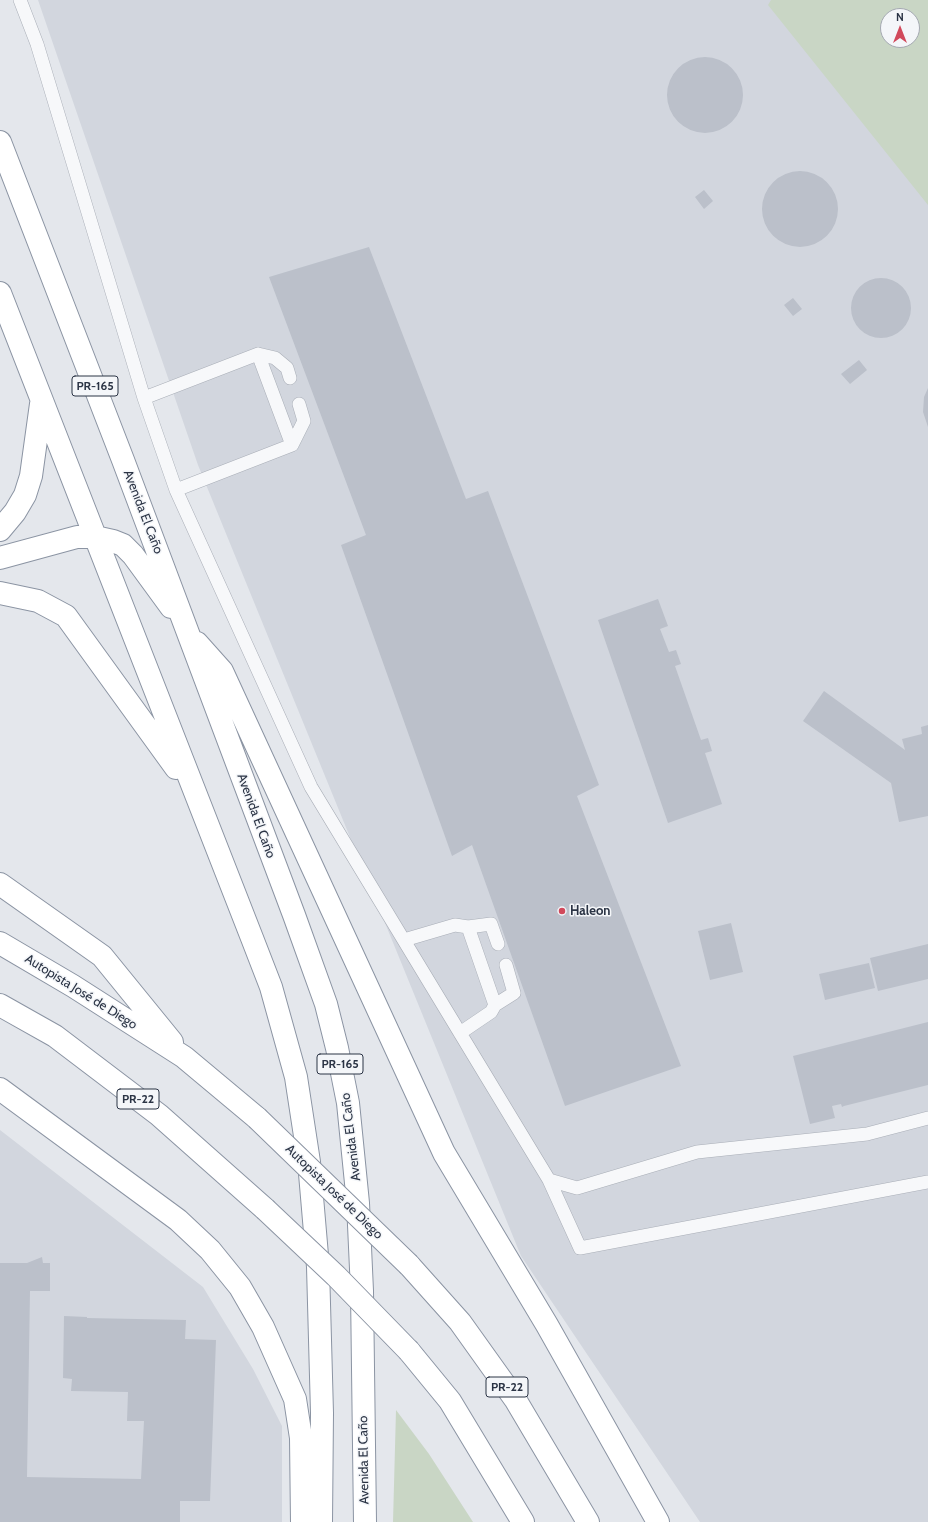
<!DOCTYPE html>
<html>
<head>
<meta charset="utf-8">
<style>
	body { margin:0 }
	#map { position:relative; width:928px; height:1522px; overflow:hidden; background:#e4e7ec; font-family:Cabin,sans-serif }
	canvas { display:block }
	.north { position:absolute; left:880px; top:8px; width:40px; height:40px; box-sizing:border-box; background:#f4f6f9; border:1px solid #a4a8b1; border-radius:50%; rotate:0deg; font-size:11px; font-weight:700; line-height:16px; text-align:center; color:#2b3445 }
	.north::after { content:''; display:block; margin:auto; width:14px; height:18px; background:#d1495b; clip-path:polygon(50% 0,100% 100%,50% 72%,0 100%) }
</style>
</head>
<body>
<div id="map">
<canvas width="928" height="1522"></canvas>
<div class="north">N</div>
</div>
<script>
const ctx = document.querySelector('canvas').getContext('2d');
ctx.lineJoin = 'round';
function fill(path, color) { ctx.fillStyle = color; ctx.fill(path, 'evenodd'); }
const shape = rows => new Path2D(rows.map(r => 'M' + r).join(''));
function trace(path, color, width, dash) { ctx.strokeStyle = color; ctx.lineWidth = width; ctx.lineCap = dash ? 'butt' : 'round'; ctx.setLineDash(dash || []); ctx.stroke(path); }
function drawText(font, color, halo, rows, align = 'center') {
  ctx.font = font + ' Cabin,sans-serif'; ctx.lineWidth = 3; ctx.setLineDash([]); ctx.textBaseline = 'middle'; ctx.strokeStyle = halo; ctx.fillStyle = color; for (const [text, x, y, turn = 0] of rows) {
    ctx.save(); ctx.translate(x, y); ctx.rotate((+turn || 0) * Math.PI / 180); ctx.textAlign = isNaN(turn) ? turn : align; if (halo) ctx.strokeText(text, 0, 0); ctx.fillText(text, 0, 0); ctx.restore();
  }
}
const built = shape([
	[38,0,928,0,928,1522,700,1522,521,1256,198,465],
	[888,16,912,16,912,40,888,40],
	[0,1130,203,1287,253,1369,282,1426,282,1522,0,1522]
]);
const green = shape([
	[771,0,928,0,928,205,768,5],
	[888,16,912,16,912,40,888,40],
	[396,1410,429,1454,473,1522,393,1522]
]);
const building = shape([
	'667 95a38 38 0 1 1 76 0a38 38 0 1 1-76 0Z',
	'762 209a38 38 0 1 1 76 0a38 38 0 1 1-76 0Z',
	[704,190,713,201,704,209,695,197],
	[369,247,466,499,488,491,599,785,577,796,681,1066,565,1106,472,845,452,856,341,545,366,535,269,277],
	'851 308a30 30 0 1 1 60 0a30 30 0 1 1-60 0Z',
	[793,298,802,309,793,316,784,305],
	[859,360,867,370,850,384,841,374],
	[928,388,928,427,923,412,924,397],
	[658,599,668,626,660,629,669,652,676,650,681,664,675,666,701,740,708,738,712,751,705,753,722,804,668,823,598,620],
	[824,691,905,750,902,739,922,734,921,727,928,725,928,816,899,822,891,783,803,721],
	[731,923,743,972,710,980,698,931],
	[928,944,928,979,878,991,870,958],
	[869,963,875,988,825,1000,819,974],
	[928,1022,928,1085,844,1106,842,1107,841,1104,832,1106,835,1118,810,1124,793,1056],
	[42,1257,43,1263,50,1263,50,1291,30,1291,27,1477,141,1479,144,1421,127,1421,128,1392,71,1391,72,1379,63,1378,64,1316,87,1317,87,1318,186,1320,185,1339,216,1340,210,1501,180,1501,180,1522,0,1522,0,1263,27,1263]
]);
const lane = shape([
	[20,0,37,44,144,398,176,490,311,787,549,1180,580,1248,928,1182],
	[258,354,292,445],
	[144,398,258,354,275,358,287,368,290,378],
	[176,490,292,445,304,421,299,404],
	[468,927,491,924,498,944],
	[404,940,455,925,468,927,495,1005,491,1012,460,1033],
	[495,1005,514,993,506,965],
	[549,1180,577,1188,697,1152,867,1134,928,1118]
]);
const highway = shape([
	[0,142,123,460,294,915,326,1004,337,1048,348,1103,358,1203,362,1291,365,1522],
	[0,293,252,938,271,987,296,1077,309,1162,318,1267,322,1413,321,1522],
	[0,530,15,512,25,495,31,476,41,404],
	[0,558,77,537,95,537,113,541,123,545,133,555,171,607],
	[0,593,38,601,66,616,176,768],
	[197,643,222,671,444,1153,547,1325,658,1522],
	[0,884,102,956,172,1042],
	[0,943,73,986,184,1057,257,1118],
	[0,1005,55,1036,159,1115,265,1209],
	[0,1089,178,1220,210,1250,240,1287,263,1327,295,1399,301,1438,302,1522],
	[409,1265,460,1322,515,1399,588,1522],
	[409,1351,450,1401,523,1522]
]);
const highwayBridge = shape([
	[257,1118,409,1265],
	[265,1209,336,1276,409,1351]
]);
const markers = [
	[562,911,4,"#d1495b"]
];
const shields = [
	[95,386,46],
	[340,1064,46],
	[138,1099,42],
	[507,1387,42]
];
const shieldNames = [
	["PR-165",95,386],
	["PR-165",340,1064],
	["PR-22",138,1099],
	["PR-22",507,1387]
];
const streetNames = [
	["Avenida El Caño",143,512,69],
	["Avenida El Caño",256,816,70],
	["Autopista José de Diego",81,992,32],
	["Avenida El Caño",351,1137,-97],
	["Autopista José de Diego",334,1192,44],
	["Avenida El Caño",364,1460,-91]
];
const poiNames = [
	["Haleon",570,911]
];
fill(built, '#d2d6de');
fill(green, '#c9d6c5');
fill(building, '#bbc0ca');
trace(lane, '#a9aeb7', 14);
trace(highway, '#8b94a3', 24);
trace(lane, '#f7f8fa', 13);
trace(highway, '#fff', 22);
trace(highwayBridge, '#8b94a3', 24, []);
trace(highwayBridge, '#fff', 22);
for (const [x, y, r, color] of markers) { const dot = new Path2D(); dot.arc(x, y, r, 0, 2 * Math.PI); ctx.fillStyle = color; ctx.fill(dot); trace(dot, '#f4f6f9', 1.5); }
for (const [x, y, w] of shields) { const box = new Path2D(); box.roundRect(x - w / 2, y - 10, w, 20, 3); ctx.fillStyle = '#f4f6f9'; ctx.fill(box); trace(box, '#2b3445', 1); }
drawText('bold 12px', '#2b3445', null, shieldNames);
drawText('13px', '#2b3445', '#f4f6f9', streetNames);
drawText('bold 13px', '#2b3445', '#f4f6f9', poiNames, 'left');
</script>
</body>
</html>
